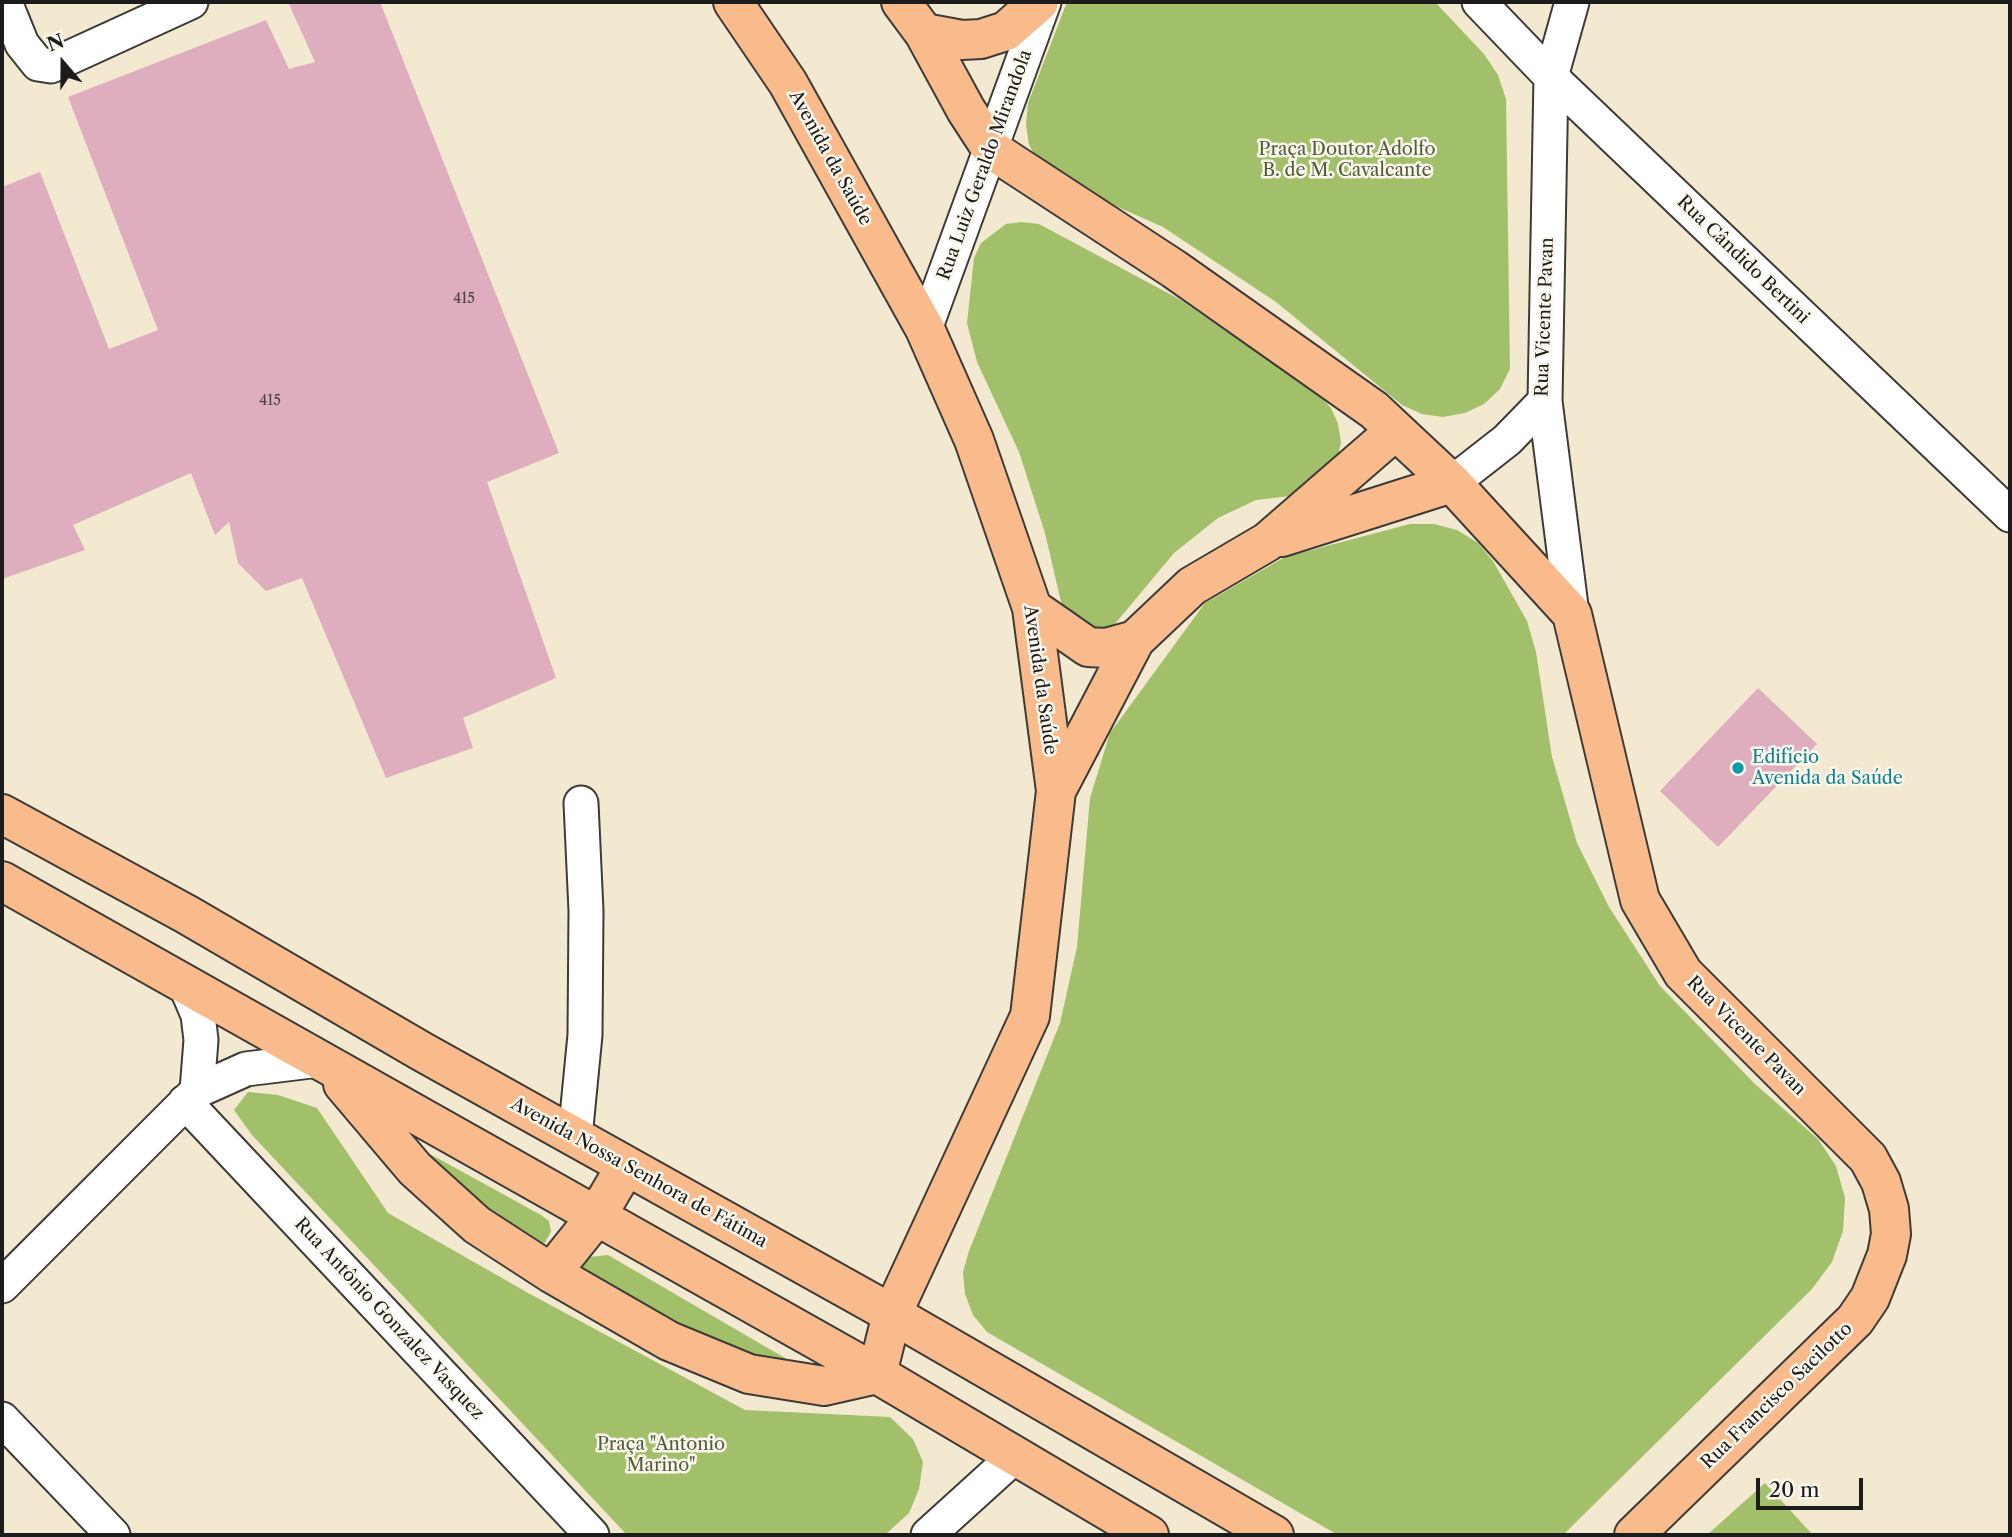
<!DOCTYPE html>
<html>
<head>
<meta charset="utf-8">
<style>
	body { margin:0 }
	#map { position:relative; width:2012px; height:1537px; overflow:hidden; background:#f2e9d0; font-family:"Libre Caslon Text",serif }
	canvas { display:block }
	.frame { position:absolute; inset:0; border:4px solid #1c1c1c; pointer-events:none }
	.north { position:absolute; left:28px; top:28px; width:70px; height:70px; -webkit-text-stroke:5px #fbf7ec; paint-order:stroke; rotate:340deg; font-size:19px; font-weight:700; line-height:28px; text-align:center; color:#1c1c1c }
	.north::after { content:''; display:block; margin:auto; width:24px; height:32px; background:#1c1c1c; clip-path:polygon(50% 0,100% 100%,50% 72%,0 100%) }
	.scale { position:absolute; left:1756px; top:1478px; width:107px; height:32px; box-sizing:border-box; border:4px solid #1c1c1c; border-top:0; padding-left:9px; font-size:21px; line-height:24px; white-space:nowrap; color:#1c1c1c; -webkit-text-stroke:5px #fbf7ec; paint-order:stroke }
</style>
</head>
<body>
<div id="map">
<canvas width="2012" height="1537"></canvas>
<div class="frame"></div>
<div class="north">N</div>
<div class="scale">20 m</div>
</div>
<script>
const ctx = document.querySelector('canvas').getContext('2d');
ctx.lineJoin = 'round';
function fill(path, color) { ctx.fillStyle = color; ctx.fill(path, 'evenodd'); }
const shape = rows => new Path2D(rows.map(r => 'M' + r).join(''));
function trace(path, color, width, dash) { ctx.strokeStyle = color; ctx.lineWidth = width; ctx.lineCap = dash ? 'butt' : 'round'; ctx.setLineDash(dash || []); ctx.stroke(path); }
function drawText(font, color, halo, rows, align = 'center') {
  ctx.font = font + ' "Libre Caslon Text",serif'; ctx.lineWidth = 5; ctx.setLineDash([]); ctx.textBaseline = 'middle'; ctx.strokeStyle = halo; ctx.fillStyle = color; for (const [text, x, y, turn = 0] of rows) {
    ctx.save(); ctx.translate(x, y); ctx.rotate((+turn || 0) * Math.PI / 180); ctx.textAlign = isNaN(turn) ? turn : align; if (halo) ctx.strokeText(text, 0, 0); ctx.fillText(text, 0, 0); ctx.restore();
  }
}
const green = shape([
	[1067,2,1435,2,1484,54,1498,75,1506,99,1510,369,1500,389,1484,404,1465,413,1443,417,1422,414,1402,405,1276,302,1163,227,1055,179,1040,164,1029,145,1026,125,1028,103],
	[1022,222,1039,224,1179,299,1319,395,1331,408,1338,424,1341,442,1337,460,1298,495,1256,500,1218,518,1174,553,1114,625,1105,629,1094,630,1062,606,1045,533,1019,452,977,362,967,323,974,258,981,243,1006,224],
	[1410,524,1434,524,1457,530,1478,543,1493,561,1527,621,1536,652,1552,757,1577,843,1609,907,1660,986,1755,1084,1818,1139,1836,1166,1845,1198,1843,1231,1832,1262,1812,1289,1563,1535,1338,1535,987,1332,973,1315,965,1294,963,1272,969,1251,1060,1023,1077,947,1090,798,1110,733,1205,603,1285,557],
	[248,1092,278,1095,317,1108,388,1213,530,1294,745,1410,890,1417,913,1439,923,1462,919,1489,909,1513,885,1535,627,1535,252,1135,234,1110],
	[399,1137,541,1215,549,1221,551,1232,544,1244,532,1249],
	[608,1255,809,1372,663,1329,586,1281,583,1267,590,1257],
	[1765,1483,1813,1535,1707,1535]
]);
const building = shape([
	[288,2,380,2,559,453,487,482,556,678,463,718,473,748,386,778,302,578,266,591,238,563,229,522,215,535,191,473,73,525,85,550,2,579,2,187,40,172,109,349,158,330,68,97,266,20,289,69,315,62],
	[1758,688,1817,744,1718,847,1660,791]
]);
const minor = shape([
	[5,2,22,44,38,64,51,66,191,2],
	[1479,2,1551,77,2010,515],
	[1572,2,1551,77,1545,401,1572,614],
	[925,329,1044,2],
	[1452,483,1507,440,1545,401],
	[184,982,198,1015,201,1040,197,1091],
	[185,1102,592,1535],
	[575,1137,585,1035,586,911,581,803],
	[2,1286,197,1091,246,1069,319,1060],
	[2,1419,113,1535],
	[928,1535,1014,1457]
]);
const major = shape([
	[733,2,788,83,925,329,974,440,1032,608,1056,791,1030,1016,892,1314,877,1374],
	[901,2,924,33,966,110,992,150,1174,269,1374,410,1452,483,1572,614,1640,900,1683,973,1868,1158,1881,1182,1889,1209,1891,1234,1887,1255,1870,1298,1855,1320,1634,1535],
	[924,33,962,40,981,39,1006,31,1039,2],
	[1282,537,1452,483],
	[1032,608,1088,647,1106,648,1135,640],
	[1056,791,1135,640,1192,586,1267,542,1395,431],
	[2,814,186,914,421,1051,892,1314,1274,1535],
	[2,881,877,1374,1149,1535],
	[343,1084,415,1169,477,1225,551,1273,669,1341,749,1374,824,1386,877,1374],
	[551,1273,596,1217,626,1166]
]);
const markers = [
	[1738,768,7,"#0f9aa8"]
];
const numberNames = [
	["415",464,299],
	["415",270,401]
];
const parkNames = [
	["Praça Doutor Adolfo",1347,150],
	["B. de M. Cavalcante",1347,171],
	["Praça \"Antonio",661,1445],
	["Marino\"",661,1466]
];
const streetNames = [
	["Avenida da Saúde",830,158,61],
	["Rua Luiz Geraldo Mirandola",985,165,-70],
	["Rua Cândido Bertini",1743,260,44],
	["Rua Vicente Pavan",1545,317,-88],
	["Avenida da Saúde",1040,680,82],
	["Rua Vicente Pavan",1746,1036,45],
	["Avenida Nossa Senhora de Fátima",639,1173,29],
	["Rua Antônio Gonzalez Vasquez",389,1319,47],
	["Rua Francisco Sacilotto",1777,1396,-44]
];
const cultureNames = [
	["Edifício",1752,758],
	["Avenida da Saúde",1752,779]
];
fill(green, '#a1c069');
fill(building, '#deadbe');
trace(minor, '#3c3b37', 37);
trace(major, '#3c3b37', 42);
trace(minor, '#fff', 33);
trace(major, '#fabb8c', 38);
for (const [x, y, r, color] of markers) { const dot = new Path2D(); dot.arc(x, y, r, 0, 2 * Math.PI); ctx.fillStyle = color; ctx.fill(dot); trace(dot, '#fbf7ec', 2.5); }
drawText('14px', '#4c4044', null, numberNames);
drawText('18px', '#515e3b', '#fbf7ec', parkNames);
drawText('18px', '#1c1c1c', '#fbf7ec', streetNames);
drawText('18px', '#0d838f', '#fbf7ec', cultureNames, 'left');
</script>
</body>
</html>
